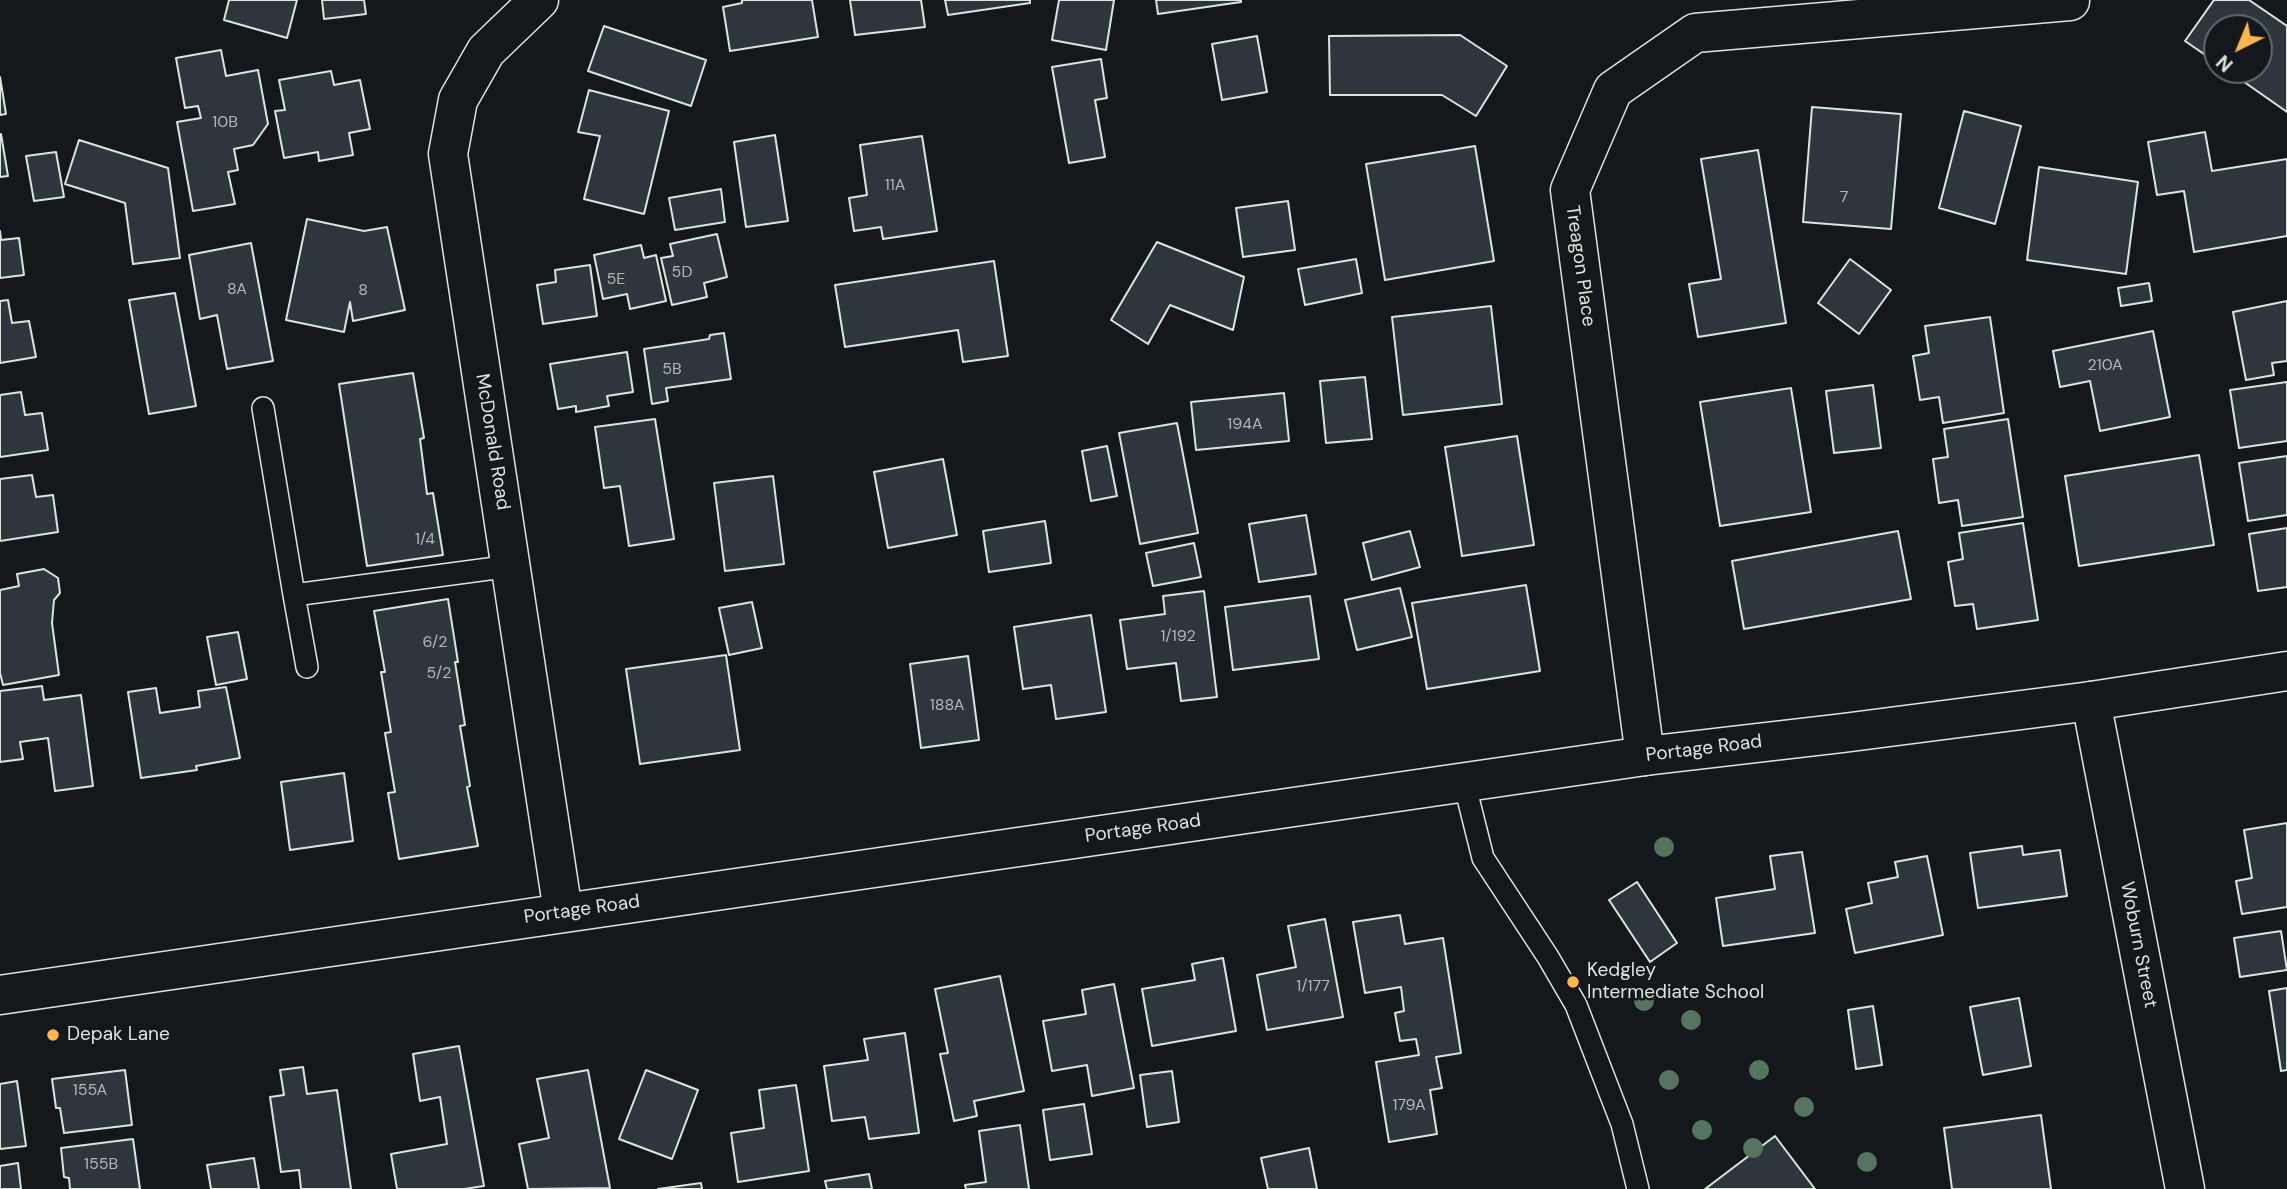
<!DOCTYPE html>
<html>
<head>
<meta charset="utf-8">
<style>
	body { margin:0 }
	#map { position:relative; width:2287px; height:1189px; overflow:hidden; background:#14181c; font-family:"DM Sans",sans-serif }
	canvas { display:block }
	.north { position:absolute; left:2203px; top:14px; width:70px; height:70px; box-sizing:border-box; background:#14181c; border:2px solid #626a69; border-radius:50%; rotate:223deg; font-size:19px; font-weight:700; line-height:28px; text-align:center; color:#d8e6dc }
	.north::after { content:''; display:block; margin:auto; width:24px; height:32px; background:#ffb74d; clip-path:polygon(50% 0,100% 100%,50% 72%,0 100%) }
</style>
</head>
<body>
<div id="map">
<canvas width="2287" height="1189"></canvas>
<div class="north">N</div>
</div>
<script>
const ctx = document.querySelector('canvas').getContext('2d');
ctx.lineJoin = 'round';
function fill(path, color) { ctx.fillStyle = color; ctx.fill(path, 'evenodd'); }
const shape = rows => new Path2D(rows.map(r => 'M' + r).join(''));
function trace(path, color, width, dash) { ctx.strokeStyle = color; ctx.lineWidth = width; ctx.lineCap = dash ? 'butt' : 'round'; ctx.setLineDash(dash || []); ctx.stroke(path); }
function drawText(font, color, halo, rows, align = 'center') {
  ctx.font = font + ' "DM Sans",sans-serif'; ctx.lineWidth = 5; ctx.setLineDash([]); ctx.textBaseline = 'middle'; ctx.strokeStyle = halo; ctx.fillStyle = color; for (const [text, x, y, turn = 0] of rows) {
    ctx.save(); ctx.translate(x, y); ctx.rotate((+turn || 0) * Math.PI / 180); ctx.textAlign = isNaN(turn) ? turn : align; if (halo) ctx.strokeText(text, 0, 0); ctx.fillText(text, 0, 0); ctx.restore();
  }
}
const building = shape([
	[229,0,297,0,287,38,224,20,229,0],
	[322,0,364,0,366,14,324,19,322,0],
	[742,0,812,0,818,37,730,51,723,7,742,3,742,0],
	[850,0,921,0,925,27,855,35,850,0],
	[945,0,1030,0,1030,3,948,15,945,0],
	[1059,0,1114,0,1106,50,1052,40,1059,0],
	[1156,0,1241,0,1241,2,1158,14,1156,0],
	[2214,0,2249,0,2287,26,2287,112,2227,70,2259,70,2259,28,2217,28,2217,63,2185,41,2214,0],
	[604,26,706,60,691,106,588,71,604,26],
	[1460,35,1507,66,1476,116,1442,95,1330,95,1329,36,1460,35],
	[1257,36,1267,92,1222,100,1212,44,1257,36],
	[221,50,226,76,258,70,268,124,253,145,234,149,238,170,228,172,235,204,193,211,177,122,201,118,198,106,185,108,176,58,221,50],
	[1101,59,1107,98,1095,100,1105,157,1069,163,1052,67,1101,59],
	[331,71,334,85,360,80,370,129,349,133,353,155,319,161,318,152,284,158,275,111,285,110,279,80,331,71],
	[0,77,6,114,0,115,0,77],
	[589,90,669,111,644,214,584,199,600,136,578,132,589,90],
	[1812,107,1901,114,1891,229,1803,222,1812,107],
	[1964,111,2021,126,1995,224,1939,208,1964,111],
	[2205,132,2212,171,2287,159,2287,236,2194,252,2184,191,2157,195,2148,142,2205,132],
	[1,134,8,176,0,177,0,135,1,134],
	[775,135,788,221,746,227,734,142,775,135],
	[922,136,937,231,883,239,881,227,854,231,849,198,867,195,860,145,922,136],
	[79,140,168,168,180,258,133,264,125,203,65,184,79,140],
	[1475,146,1494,261,1385,280,1366,164,1475,146],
	[1758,150,1786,323,1698,337,1689,284,1721,279,1701,159,1758,150],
	[56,152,64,197,34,201,26,156,56,152],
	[2039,167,2138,182,2126,274,2027,260,2039,167],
	[721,189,725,222,675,230,669,198,721,189],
	[1288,201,1295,250,1243,257,1236,208,1288,201],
	[307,219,364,231,387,227,405,310,353,321,350,302,344,332,286,320,307,219],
	[0,231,1,240,19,238,24,275,0,278,0,231],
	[717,234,727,277,704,283,707,297,672,305,661,258,673,256,670,244,717,234],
	[1157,242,1244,277,1233,330,1170,305,1148,344,1111,320,1157,242],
	[251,243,273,361,227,369,217,315,200,319,189,255,251,243],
	[641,245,644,258,656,255,666,301,630,309,627,294,603,299,594,255,641,245],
	[1356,259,1362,293,1305,305,1298,269,1356,259],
	[1850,259,1891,290,1859,334,1818,303,1850,259],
	[994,261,1008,356,963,362,958,330,845,347,835,285,994,261],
	[590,265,597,316,543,324,537,285,556,282,555,270,590,265],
	[2149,283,2152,301,2121,306,2118,288,2149,283],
	[175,293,196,406,149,414,129,300,175,293],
	[8,300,12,323,29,321,36,357,0,363,0,301,8,300],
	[2287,301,2287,361,2272,363,2274,375,2246,380,2233,312,2287,301],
	[1491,306,1502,404,1403,415,1392,317,1491,306],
	[1990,317,2004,413,1943,423,1939,397,1920,400,1913,356,1929,353,1925,326,1990,317],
	[2153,331,2170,417,2100,431,2090,381,2060,387,2053,351,2153,331],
	[724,333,731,379,666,388,668,401,652,404,644,349,709,339,710,335,724,333],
	[627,352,633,392,607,396,609,406,576,412,576,406,558,409,550,364,627,352],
	[413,373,424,438,420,439,427,494,433,493,443,555,367,566,339,384,413,373],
	[1365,377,1372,439,1326,443,1320,381,1365,377],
	[2287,382,2287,441,2239,448,2230,390,2287,382],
	[1873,385,1881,448,1834,453,1826,391,1873,385],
	[1791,388,1811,512,1720,526,1700,402,1791,388],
	[21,392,25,415,42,413,48,450,0,457,0,395,21,392],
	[1284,393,1289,441,1196,450,1191,402,1284,393],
	[655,419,674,539,629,546,620,486,604,488,595,427,655,419],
	[2008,419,2023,517,1962,526,1958,500,1939,503,1933,459,1948,457,1944,429,2008,419],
	[1177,423,1198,533,1140,544,1119,433,1177,423],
	[1517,436,1534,545,1462,556,1445,447,1517,436],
	[1107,446,1117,496,1091,501,1082,451,1107,446],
	[2199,455,2214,545,2079,566,2065,476,2199,455],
	[2287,456,2287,515,2248,521,2239,463,2287,456],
	[943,459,957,535,888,548,874,472,943,459],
	[32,475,36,497,53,495,58,532,0,541,0,479,32,475],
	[773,476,784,564,725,571,714,483,773,476],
	[1306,515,1316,574,1259,582,1249,524,1306,515],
	[1045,521,1051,563,989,572,983,531,1045,521],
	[2023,523,2038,620,1977,629,1973,604,1955,606,1948,562,1963,559,1959,533,2023,523],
	[2287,528,2287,587,2258,591,2249,534,2287,528],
	[1410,531,1420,567,1372,580,1363,543,1410,531],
	[1898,531,1911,599,1744,629,1732,561,1898,531],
	[1194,543,1201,577,1153,586,1146,553,1194,543],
	[44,569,58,578,60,593,54,600,52,623,59,675,3,685,0,673,0,590,19,586,17,574,44,569],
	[1526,585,1540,671,1427,689,1412,603,1526,585],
	[1400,588,1412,637,1357,650,1345,600,1400,588],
	[1204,591,1217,697,1181,701,1176,663,1127,669,1120,620,1165,614,1163,596,1204,591],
	[1310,596,1319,659,1233,670,1225,607,1310,596],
	[448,599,458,662,455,662,465,725,460,726,470,786,467,787,478,846,399,859,388,793,395,792,385,733,391,732,381,672,385,672,374,611,448,599],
	[752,602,762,648,729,655,719,608,752,602],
	[1091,615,1106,712,1056,719,1051,685,1023,689,1014,627,1091,615],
	[238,632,247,679,216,685,207,637,238,632],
	[726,655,740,750,640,764,626,669,726,655],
	[968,656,979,740,921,748,910,664,968,656],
	[42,686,44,700,81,695,93,786,55,791,48,738,20,742,23,759,0,762,0,691,42,686],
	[226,687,240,758,196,766,197,770,141,778,128,692,156,688,160,713,200,707,198,691,226,687],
	[344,773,353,841,290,850,281,782,344,773],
	[2287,823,2287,907,2242,914,2236,881,2252,878,2244,830,2287,823],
	[2022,846,2023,855,2060,850,2067,896,1978,908,1970,853,2022,846],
	[1802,852,1815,933,1723,946,1716,898,1775,889,1770,856,1802,852],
	[1927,856,1943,935,1855,953,1846,909,1872,903,1868,883,1898,877,1895,862,1927,856],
	[1637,882,1677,943,1650,962,1609,900,1637,882],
	[1400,915,1405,944,1443,938,1461,1053,1436,1057,1442,1088,1430,1090,1437,1134,1389,1142,1376,1062,1419,1055,1416,1039,1400,1041,1395,1013,1404,1011,1401,987,1365,993,1353,922,1400,915],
	[1325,919,1343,1017,1267,1030,1257,975,1296,967,1288,926,1325,919],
	[2281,931,2287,970,2240,977,2234,938,2281,931],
	[1223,958,1236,1031,1152,1046,1142,989,1195,980,1192,964,1223,958],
	[1000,976,1024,1091,974,1101,977,1116,954,1121,940,1054,948,1053,935,989,1000,976],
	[1114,984,1134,1088,1092,1096,1087,1065,1052,1071,1043,1021,1086,1014,1082,990,1114,984],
	[2287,988,2287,1070,2281,1071,2269,991,2287,988],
	[2019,998,2031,1066,1983,1075,1970,1007,2019,998],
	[1873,1006,1882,1065,1856,1069,1848,1010,1873,1006],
	[905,1033,919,1133,869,1139,865,1117,832,1121,824,1066,868,1060,864,1039,905,1033],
	[459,1046,484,1186,464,1189,397,1189,391,1154,447,1144,440,1097,420,1101,413,1054,459,1046],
	[303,1067,307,1094,337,1090,351,1189,301,1189,299,1170,281,1172,270,1097,284,1095,280,1070,303,1067],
	[125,1070,132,1125,64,1133,60,1108,56,1108,52,1079,125,1070],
	[588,1070,610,1188,528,1189,519,1144,549,1138,537,1079,588,1070],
	[646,1070,698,1090,672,1159,619,1139,646,1070],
	[1172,1071,1179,1122,1147,1127,1140,1075,1172,1071],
	[17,1081,26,1146,0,1149,0,1084,17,1081],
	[796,1085,809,1171,738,1182,731,1133,764,1128,759,1090,796,1085],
	[1084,1104,1092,1154,1050,1160,1043,1110,1084,1104],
	[2041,1115,2051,1189,1952,1189,1944,1128,2041,1115],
	[1020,1125,1029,1189,966,1189,965,1185,986,1182,979,1131,1020,1125],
	[1775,1136,1815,1189,1705,1189,1775,1136],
	[133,1139,140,1189,70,1189,69,1178,64,1177,61,1148,133,1139],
	[1309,1148,1317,1189,1268,1189,1261,1158,1309,1148],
	[254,1158,259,1189,211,1189,207,1165,254,1158],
	[18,1163,21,1189,0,1189,0,1166,18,1163],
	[869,1174,872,1189,827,1189,825,1181,869,1174],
	[701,1183,702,1189,658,1189,701,1183]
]);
const service = shape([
	[263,408,294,595],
	[307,667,294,595,511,566],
	[1464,782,1483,858,1548,957,1576,1005,1622,1124,1638,1189]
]);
const minor = shape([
	[539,0,486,51,458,100,448,154,563,912],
	[1645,756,1570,190,1613,90,1695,33,2070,1]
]);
const tertiary = shape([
	[2091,701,2185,1189]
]);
const secondary = shape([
	[0,995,1645,756,1843,733,2091,701,2287,671]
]);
const trees = [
	[1664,847],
	[1644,1001],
	[1691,1020],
	[1759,1070],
	[1669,1080],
	[1804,1107],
	[1702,1130],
	[1753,1148],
	[1867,1162]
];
const markers = [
	[1573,982,7,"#ffb74d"],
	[53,1035,7,"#ffb74d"]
];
const numberNames = [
	["10B",225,123],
	["11A",895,186],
	["7",1844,198],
	["5D",682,273],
	["5E",616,280],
	["8A",237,290],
	["8",363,291],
	["210A",2105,366],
	["5B",672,370],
	["194A",1245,425],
	["1/4",425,540],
	["1/192",1178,637],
	["6/2",435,643],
	["5/2",439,674],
	["188A",947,706],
	["1/177",1313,987],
	["155A",90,1091],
	["179A",1409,1106],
	["155B",101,1165]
];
const streetNames = [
	["Treagon Place",1580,266,82],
	["McDonald Road",492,442,81],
	["Portage Road",1704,749,-7],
	["Portage Road",1143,829,-8],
	["Portage Road",582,910,-8],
	["Woburn Street",2138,945,79]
];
const poiNames = [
	["Kedgley",1587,971],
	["Intermediate School",1587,993],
	["Depak Lane",67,1035]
];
fill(building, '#2c363c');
trace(building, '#d8e6dc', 2);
trace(service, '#d8e6dc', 24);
trace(minor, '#d8e6dc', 41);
trace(tertiary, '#d8e6dc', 41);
trace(secondary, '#d8e6dc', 41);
trace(service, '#14181c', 21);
trace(minor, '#14181c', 38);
trace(tertiary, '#14181c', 38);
trace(secondary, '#14181c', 38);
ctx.fillStyle = '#55745f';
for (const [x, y] of trees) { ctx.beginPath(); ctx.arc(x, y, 10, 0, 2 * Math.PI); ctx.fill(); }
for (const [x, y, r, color] of markers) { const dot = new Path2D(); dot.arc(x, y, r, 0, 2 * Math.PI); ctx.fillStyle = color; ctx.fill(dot); trace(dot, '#14181c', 2.5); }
drawText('16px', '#adbab4', null, numberNames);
drawText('19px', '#d8e6dc', '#14181c', streetNames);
drawText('19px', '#d8e6dc', '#14181c', poiNames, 'left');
</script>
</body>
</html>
